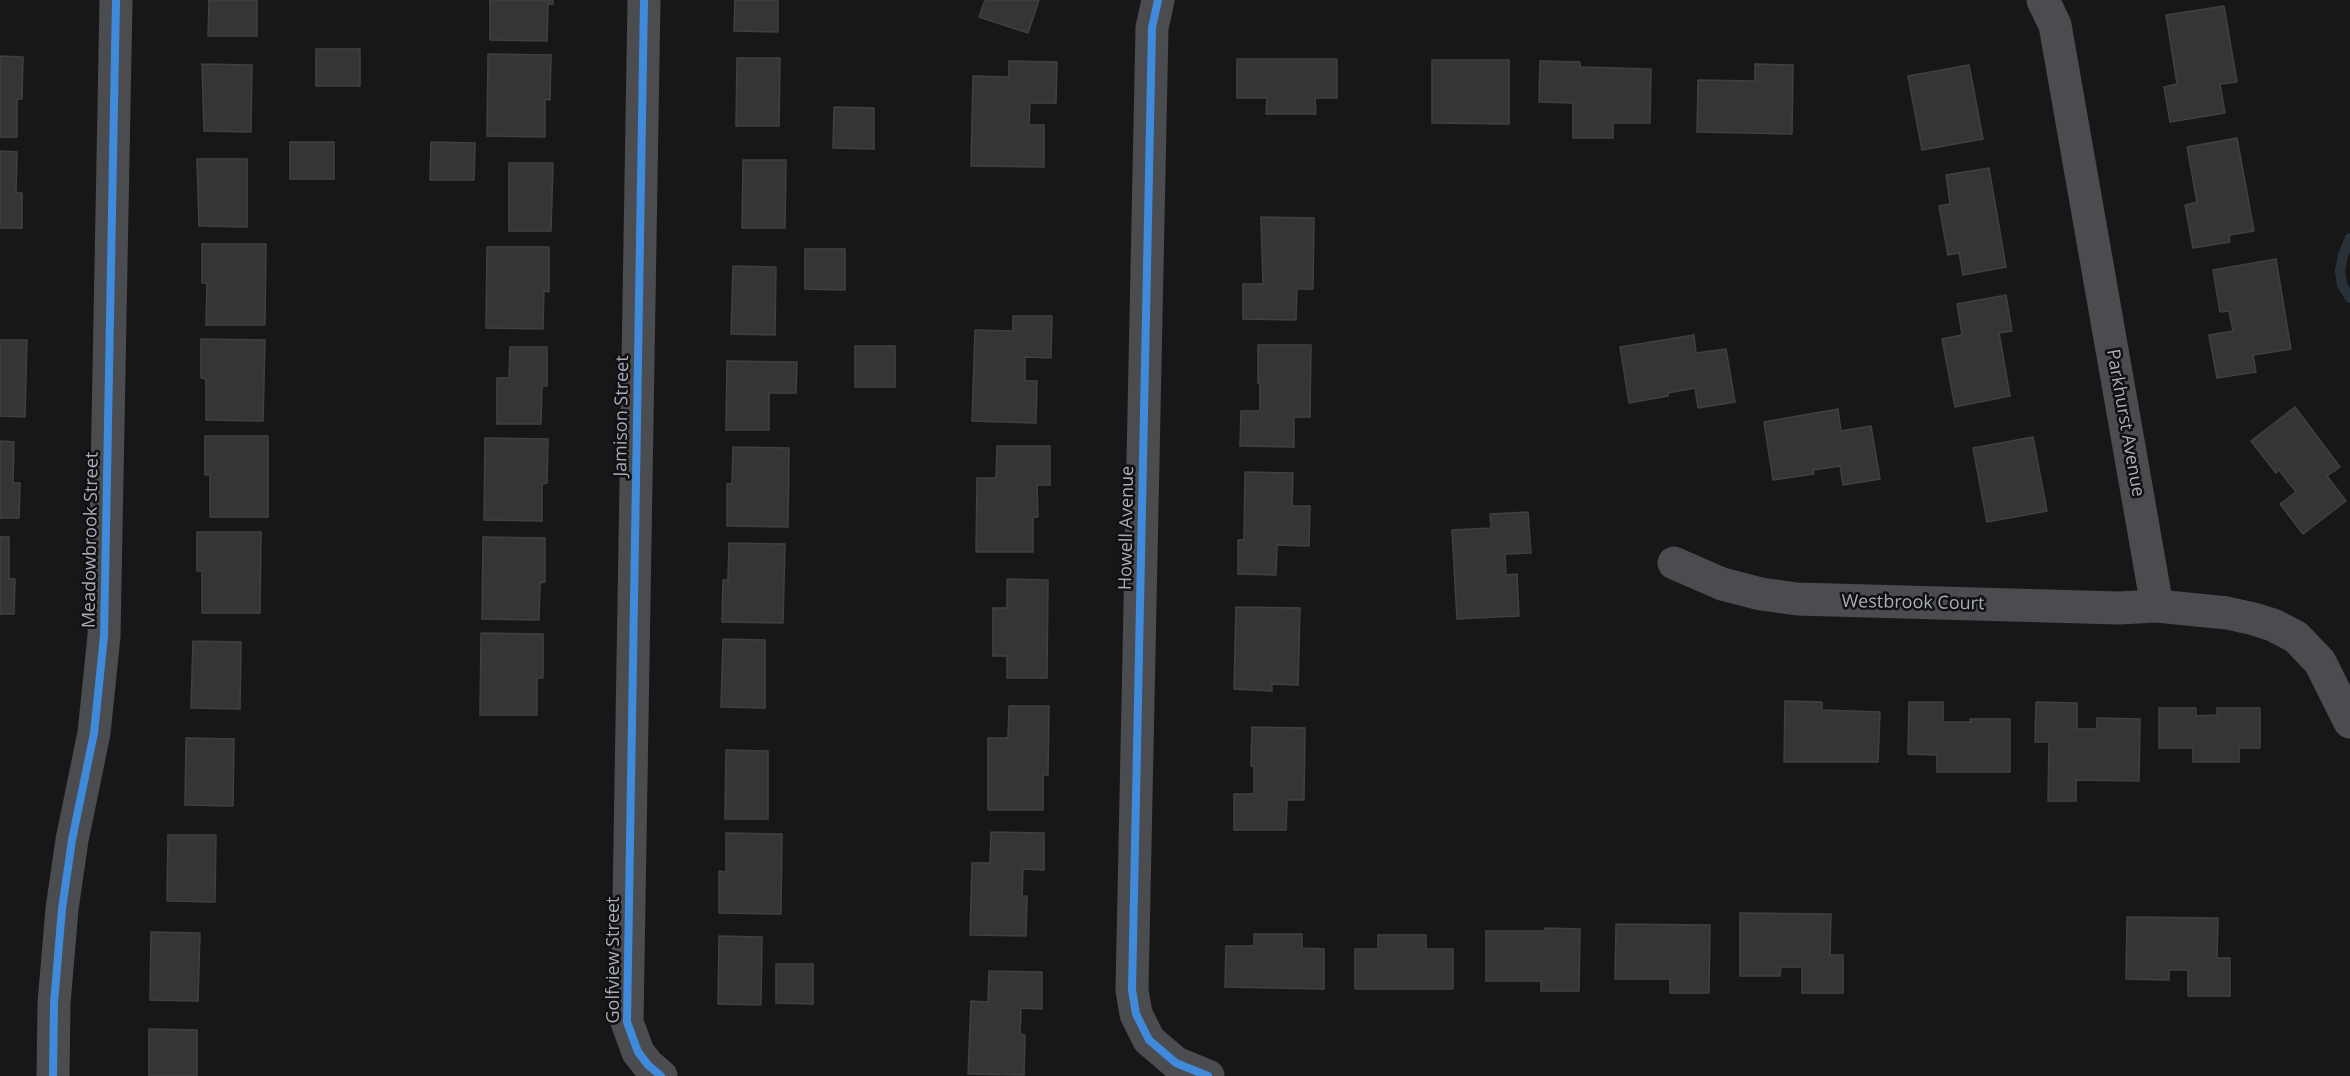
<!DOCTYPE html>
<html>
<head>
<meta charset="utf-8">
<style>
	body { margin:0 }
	canvas { display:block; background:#171717 }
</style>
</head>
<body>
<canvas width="2350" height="1076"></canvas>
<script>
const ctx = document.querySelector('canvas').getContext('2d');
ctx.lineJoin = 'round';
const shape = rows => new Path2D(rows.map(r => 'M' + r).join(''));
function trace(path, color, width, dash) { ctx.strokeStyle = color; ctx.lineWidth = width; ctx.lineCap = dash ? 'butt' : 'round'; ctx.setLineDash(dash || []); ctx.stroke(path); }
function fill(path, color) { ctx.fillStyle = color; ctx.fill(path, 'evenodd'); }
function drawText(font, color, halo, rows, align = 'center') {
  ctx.font = font + ' "Open Sans",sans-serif'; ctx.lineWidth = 5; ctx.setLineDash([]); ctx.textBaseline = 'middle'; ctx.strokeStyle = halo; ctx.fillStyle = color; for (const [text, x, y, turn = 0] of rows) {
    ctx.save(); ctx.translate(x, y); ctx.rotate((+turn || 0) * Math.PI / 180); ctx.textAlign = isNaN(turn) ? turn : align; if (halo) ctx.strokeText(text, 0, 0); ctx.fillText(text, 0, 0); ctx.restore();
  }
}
const stream = shape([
	[2350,238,2343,255,2340,271,2342,285,2350,298]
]);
const building = shape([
	[209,0,257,0,257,36,208,36,209,0],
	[490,0,553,0,553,4,548,4,547,41,490,40,490,0],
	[735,0,778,0,778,32,734,31,735,0],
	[985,0,1039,0,1028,33,979,17,985,0],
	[2224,6,2237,82,2220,84,2225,113,2170,122,2164,87,2177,84,2166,15,2224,6],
	[316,49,360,49,360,86,316,86,316,49],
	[488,54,551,55,550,100,545,99,545,137,487,136,488,54],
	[0,56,23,57,22,99,17,99,17,137,0,137,0,56],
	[737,58,780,58,779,126,736,126,737,58],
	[1237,59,1337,59,1337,98,1315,98,1316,114,1266,114,1267,98,1237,98,1237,59],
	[1432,60,1509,60,1509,124,1432,123,1432,60],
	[1009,61,1057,62,1056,103,1030,103,1029,125,1044,125,1044,167,971,166,973,76,1009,77,1009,61],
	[1540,61,1580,62,1580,67,1651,69,1650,123,1613,123,1613,138,1573,138,1573,103,1539,102,1540,61],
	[202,64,252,65,251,132,204,131,202,64],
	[1755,64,1793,65,1792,134,1697,132,1698,80,1755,81,1755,64],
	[1969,65,1983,139,1922,150,1908,76,1969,65],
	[834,107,874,108,874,149,833,148,834,107],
	[2237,138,2254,231,2229,235,2230,242,2193,248,2185,205,2197,202,2187,147,2237,138],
	[290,142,334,142,334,179,290,179,290,142],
	[431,142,475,143,474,180,430,180,431,142],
	[0,151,17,152,16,193,22,193,22,228,0,228,0,151],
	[197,159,247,159,247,227,199,226,197,159],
	[743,160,786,160,785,228,742,228,743,160],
	[509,163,553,163,551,231,509,231,509,163],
	[1989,168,2006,267,1963,275,1959,253,1948,255,1939,206,1950,204,1946,175,1989,168],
	[1261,217,1314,218,1313,289,1297,289,1296,320,1243,319,1243,284,1263,284,1261,217],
	[202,244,266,244,265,325,206,325,207,283,202,283,202,244],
	[487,247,549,247,549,292,544,291,543,329,486,328,487,247],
	[805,249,845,249,845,290,805,289,805,249],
	[2276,259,2291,349,2253,355,2256,372,2217,378,2209,335,2233,331,2229,311,2220,312,2213,270,2276,259],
	[733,266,776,267,775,335,731,334,733,266],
	[2006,295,2012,331,1999,333,2010,396,1955,407,1942,339,1962,335,1957,304,2006,295],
	[1013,316,1052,316,1051,358,1025,357,1025,381,1037,381,1036,423,972,421,975,330,1013,331,1013,316],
	[1694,335,1696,353,1726,349,1735,402,1698,408,1695,388,1668,393,1668,396,1629,403,1620,347,1694,335],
	[201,339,265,340,263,421,206,420,206,379,201,378,201,339],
	[0,340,27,340,25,417,0,416,0,340],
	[1258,345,1311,345,1310,417,1294,417,1294,447,1240,446,1241,411,1260,411,1260,383,1258,383,1258,345],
	[855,346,895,346,895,387,855,387,855,346],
	[510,347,547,347,547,386,542,386,541,424,497,424,497,378,509,378,510,347],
	[727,361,797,362,796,393,769,393,769,430,726,430,727,361],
	[2295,407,2340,467,2327,476,2346,501,2303,534,2280,504,2296,492,2279,470,2276,473,2251,441,2295,407],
	[1838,409,1841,431,1871,426,1880,479,1843,485,1840,466,1813,470,1814,474,1773,480,1764,422,1838,409],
	[205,436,268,436,268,517,210,517,210,474,205,475,205,436],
	[2033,437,2047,511,1987,522,1973,448,2033,437],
	[485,438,548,439,547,483,542,484,542,521,484,520,485,438],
	[0,441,14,442,13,483,20,483,19,518,0,518,0,441],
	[997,446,1050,446,1050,485,1037,485,1038,517,1033,517,1033,552,976,552,977,478,996,478,997,446],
	[733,447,789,448,788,527,727,526,727,484,732,484,733,447],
	[1245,472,1293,473,1292,506,1310,506,1309,546,1277,545,1276,575,1238,574,1238,540,1244,540,1245,472],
	[1528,512,1531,553,1505,554,1506,575,1517,574,1519,616,1457,619,1452,530,1491,528,1490,514,1528,512],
	[197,532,261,532,260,613,202,613,202,571,197,571,197,532],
	[0,537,9,537,9,579,15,579,14,614,0,614,0,537],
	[483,537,545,538,545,582,540,583,539,620,482,619,483,537],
	[729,543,785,544,783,623,722,622,723,580,728,580,729,543],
	[1007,579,1048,580,1047,678,1007,678,1007,656,993,656,993,608,1007,608,1007,579],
	[1236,607,1300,608,1298,685,1272,684,1272,691,1234,689,1236,607],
	[481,633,543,634,543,678,537,678,537,715,480,715,481,633],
	[723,639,765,640,765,708,721,707,723,639],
	[193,641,241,642,240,709,191,708,193,641],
	[1785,701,1822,702,1822,710,1880,712,1878,762,1784,762,1785,701],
	[1909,702,1943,702,1943,722,1971,722,1970,719,2010,719,2010,772,1937,772,1937,755,1908,754,1909,702],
	[2036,702,2077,703,2077,729,2097,729,2097,718,2140,719,2139,781,2076,780,2076,801,2048,801,2049,742,2035,742,2036,702],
	[1009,706,1049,706,1048,775,1043,775,1043,810,988,810,988,738,1008,738,1009,706],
	[2159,708,2196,708,2196,716,2217,715,2217,708,2260,708,2260,748,2239,748,2239,762,2193,762,2193,748,2159,748,2159,708],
	[1252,727,1305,728,1304,800,1287,800,1286,830,1234,830,1234,794,1254,794,1254,766,1251,766,1252,727],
	[186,738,234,739,233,806,185,805,186,738],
	[726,750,768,751,768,819,725,819,726,750],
	[991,832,1044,833,1044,870,1023,869,1022,896,1027,896,1026,936,970,935,972,863,990,863,991,832],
	[726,833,782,834,781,914,719,913,719,871,726,872,726,833],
	[168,835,216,835,215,902,167,901,168,835],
	[1740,913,1831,914,1830,955,1843,955,1843,993,1802,993,1802,967,1781,967,1780,976,1740,976,1740,913],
	[2127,917,2218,918,2217,958,2230,958,2230,996,2188,996,2188,970,2169,970,2169,980,2126,979,2127,917],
	[1616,924,1710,925,1709,993,1670,993,1670,979,1615,979,1616,924],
	[1545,928,1580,929,1579,991,1541,991,1541,981,1486,981,1486,931,1544,931,1545,928],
	[151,932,200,933,198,1001,150,1000,151,932],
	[1254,934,1302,934,1302,948,1324,949,1324,989,1225,987,1226,946,1254,946,1254,934],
	[1378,935,1426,935,1426,949,1453,949,1453,989,1355,989,1355,949,1378,949,1378,935],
	[719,936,762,937,761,1005,718,1004,719,936],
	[776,964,813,964,813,1004,776,1003,776,964],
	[989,971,1042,972,1042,1009,1021,1008,1020,1034,1025,1035,1024,1075,968,1074,971,1001,988,1002,989,971],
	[149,1029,197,1030,197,1076,149,1076,149,1029]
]);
const minor = shape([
	[644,0,627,1022,638,1052,648,1065,661,1076],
	[1158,0,1152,28,1132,990,1136,1014,1149,1040,1176,1063,1208,1076],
	[2043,0,2055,25,2157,606],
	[1674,563,1722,584,1761,594,1797,599,2119,608,2157,606,2227,613,2254,619,2273,625,2296,637,2320,662,2350,722],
	[53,1076,54,1003,62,909,72,840,94,733,104,636,116,0]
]);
const cycleway = shape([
	[644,0,627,1022,638,1052,648,1065,661,1076],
	[1158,0,1152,28,1132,990,1136,1014,1149,1040,1176,1063,1208,1076],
	[53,1076,54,1003,62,909,72,840,94,733,104,636,116,0]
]);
const streetNames = [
	["Jamison Street",622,416,-89],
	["Parkhurst Avenue",2125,423,80],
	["Howell Avenue",1127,528,-89],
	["Meadowbrook Street",91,540,-89],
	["Westbrook Court",1913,603,1],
	["Golfview Street",614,960,-90]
];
trace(stream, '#2a3239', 10);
fill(building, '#353536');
trace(building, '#3f4043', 1.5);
trace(minor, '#4b4c50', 33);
trace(cycleway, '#408adc', 8);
drawText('18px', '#a8adb8', '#111113', streetNames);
</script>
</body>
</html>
